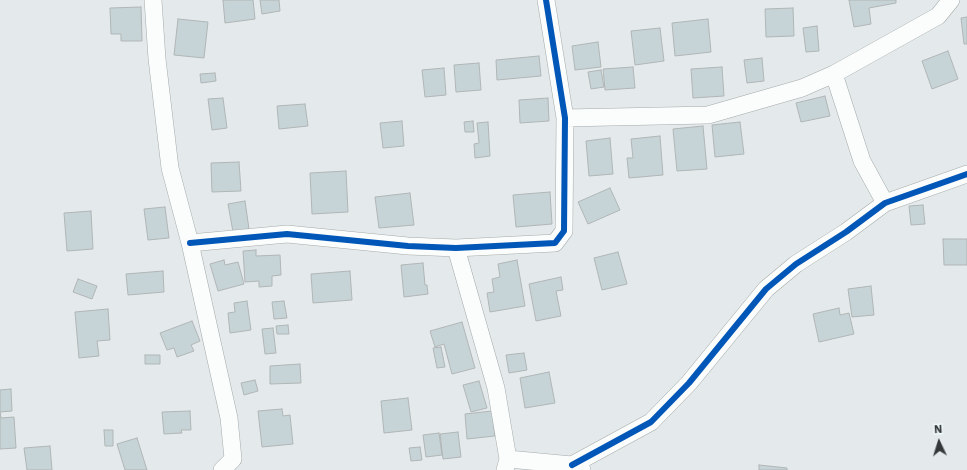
<!DOCTYPE html>
<html>
<head>
<meta charset="utf-8">
<style>
	body { margin:0 }
	#map { position:relative; width:967px; height:470px; overflow:hidden; background:#e4eaeb; font-family:"Work Sans",sans-serif }
	canvas { display:block }
	.north { position:absolute; left:919px; top:422px; width:40px; height:40px; -webkit-text-stroke:3px #eef8fb; paint-order:stroke; rotate:356deg; font-size:11px; font-weight:700; line-height:16px; text-align:center; color:#353839 }
	.north::after { content:''; display:block; margin:auto; width:14px; height:18px; background:#353839; clip-path:polygon(50% 0,100% 100%,50% 72%,0 100%) }
</style>
</head>
<body>
<div id="map">
<canvas width="967" height="470"></canvas>
<div class="north">N</div>
</div>
<script>
const ctx = document.querySelector('canvas').getContext('2d');
ctx.lineJoin = 'round';
function fill(path, color) { ctx.fillStyle = color; ctx.fill(path, 'evenodd'); }
const shape = rows => new Path2D(rows.map(r => 'M' + r).join(''));
function trace(path, color, width, dash) { ctx.strokeStyle = color; ctx.lineWidth = width; ctx.lineCap = dash ? 'butt' : 'round'; ctx.setLineDash(dash || []); ctx.stroke(path); }
const building = shape([
	[223,0,253,0,255,19,225,23,223,0],
	[260,0,279,0,280,11,262,14,260,0],
	[849,0,896,0,896,3,869,8,871,24,854,27,849,0],
	[141,7,142,41,121,41,121,34,111,34,110,8,141,7],
	[793,8,794,36,766,37,765,9,793,8],
	[967,17,967,44,964,44,961,18,967,17],
	[178,19,208,22,204,58,174,55,178,19],
	[708,19,711,52,675,56,672,23,708,19],
	[817,26,819,51,806,52,803,28,817,26],
	[660,28,664,61,635,65,631,31,660,28],
	[598,42,601,67,575,70,572,46,598,42],
	[948,51,958,79,932,89,922,61,948,51],
	[539,56,541,76,497,80,496,60,539,56],
	[762,58,764,81,747,83,744,60,762,58],
	[479,63,481,90,456,92,454,65,479,63],
	[633,67,635,88,605,90,603,69,633,67],
	[722,67,724,96,693,98,691,69,722,67],
	[444,68,446,95,425,97,422,70,444,68],
	[601,70,604,87,591,89,588,72,601,70],
	[215,73,216,81,201,83,200,74,215,73],
	[825,96,830,116,801,122,796,103,825,96],
	[223,98,227,128,212,130,208,99,223,98],
	[548,98,549,121,520,123,519,100,548,98],
	[305,104,308,126,279,129,277,106,305,104],
	[402,121,404,146,383,148,380,123,402,121],
	[473,121,474,132,465,132,464,122,473,121],
	[488,122,490,156,475,158,474,144,479,143,477,123,488,122],
	[740,122,744,154,715,157,712,125,740,122],
	[703,126,707,169,677,171,673,129,703,126],
	[660,136,663,175,629,178,627,158,633,158,631,139,660,136],
	[610,138,613,174,589,176,586,141,610,138],
	[239,162,241,191,212,192,211,163,239,162],
	[346,171,348,212,312,214,310,173,346,171],
	[610,188,620,210,588,224,578,202,610,188],
	[550,192,552,224,516,227,513,195,550,192],
	[410,193,414,225,379,228,375,197,410,193],
	[245,201,249,229,233,232,228,204,245,201],
	[923,205,925,224,911,225,909,206,923,205],
	[165,207,169,238,148,240,144,209,165,207],
	[91,211,93,249,67,251,64,213,91,211],
	[943,239,967,239,967,265,944,265,943,239],
	[256,250,256,256,280,255,281,275,272,276,272,286,259,287,259,281,245,282,243,251,256,250],
	[618,252,627,284,602,290,594,258,618,252],
	[224,260,225,265,238,262,244,284,218,291,210,264,224,260],
	[517,260,525,306,490,312,487,293,494,292,492,279,500,277,498,264,517,260],
	[423,263,425,285,427,285,428,294,404,297,401,265,423,263],
	[163,271,164,292,128,295,126,274,163,271],
	[350,271,352,300,313,303,311,274,350,271],
	[561,277,563,290,556,291,561,316,536,321,529,284,561,277],
	[78,279,97,286,92,299,73,292,78,279],
	[871,286,874,315,852,317,848,289,871,286],
	[247,301,251,330,230,333,228,313,235,312,234,303,247,301],
	[284,301,287,318,274,319,272,302,284,301],
	[839,308,840,315,849,313,854,334,819,342,813,314,839,308],
	[108,309,110,340,97,341,99,356,79,358,75,312,108,309],
	[192,321,200,341,191,345,194,351,177,357,174,348,167,350,160,333,192,321],
	[462,322,475,368,452,374,444,344,435,347,430,331,462,322],
	[288,325,289,334,277,334,276,326,288,325],
	[273,328,276,353,265,354,262,329,273,328],
	[441,347,445,367,437,368,433,348,441,347],
	[524,353,527,370,509,373,506,355,524,353],
	[145,355,160,355,160,364,145,364,145,355],
	[300,364,301,383,270,384,270,366,300,364],
	[549,372,555,403,525,408,520,378,549,372],
	[255,380,258,391,244,395,241,383,255,380],
	[479,381,487,408,471,412,463,385,479,381],
	[11,389,12,411,0,412,1,418,14,417,16,448,0,449,0,390,11,389],
	[408,398,412,430,384,433,381,401,408,398],
	[282,409,283,416,290,415,293,444,262,447,258,411,282,409],
	[190,411,191,430,181,430,182,433,164,434,162,412,190,411],
	[492,411,495,436,467,439,465,414,492,411],
	[104,430,113,430,113,446,105,446,104,430],
	[458,432,461,457,443,459,440,434,458,432],
	[439,433,442,455,426,457,423,435,439,433],
	[137,438,147,470,125,470,117,444,137,438],
	[50,446,52,470,27,470,24,448,50,446],
	[420,447,422,460,411,461,409,448,420,447],
	[759,465,787,468,787,470,759,470,759,465]
]);
const street = shape([
	[153,0,157,59,170,168,190,243,229,418,233,459,222,470],
	[834,74,862,161,885,203],
	[565,118,708,115,802,88,834,74,938,16,951,0],
	[190,243,287,234,408,246,456,248,555,243,564,231,565,118,546,0],
	[456,248,496,388,508,459,505,470],
	[508,459,572,465,582,470],
	[572,465,651,422,689,383,766,289,796,264,846,232,885,203,967,174]
]);
const cycleway = shape([
	[190,243,287,234,408,246,456,248,555,243,564,231,565,118,546,0],
	[572,465,651,422,689,383,766,289,796,264,846,232,885,203,967,174]
]);
fill(building, '#c6d4d7');
trace(building, '#b1b5b6', 1);
trace(street, '#a5aaaa', 18);
trace(street, '#fbfcfc', 17);
trace(cycleway, '#0057b8', 6);
</script>
</body>
</html>
